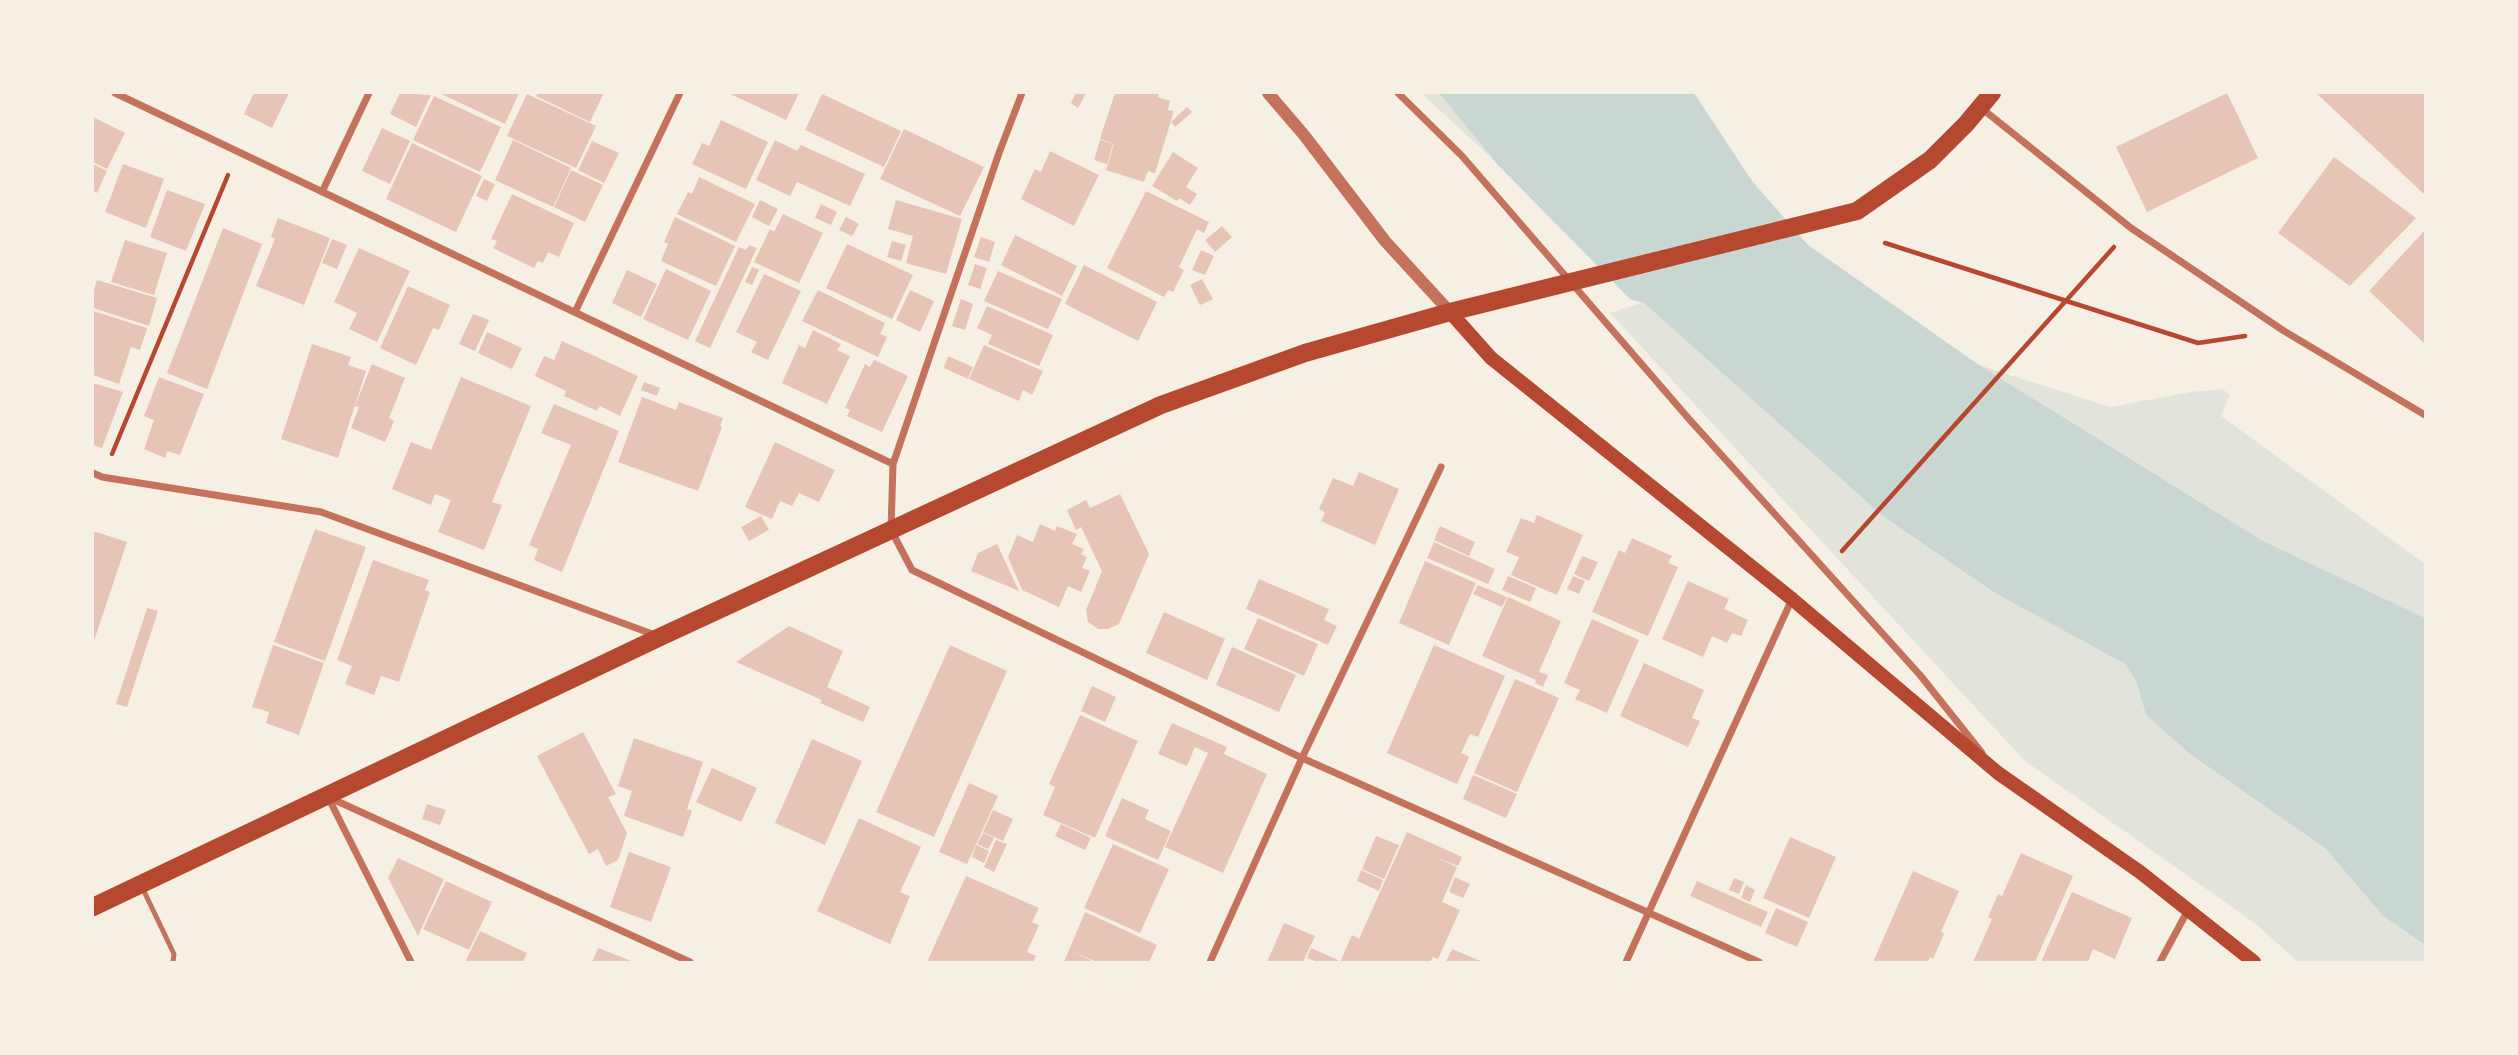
<!DOCTYPE html>
<html>
<head>
<meta charset="utf-8">
<style>
	body { margin:0 }
	#map { position:relative; width:2518px; height:1055px; overflow:hidden; background:#f6efe4; font-family:Helvetica,sans-serif }
	canvas { display:block }
	.frame { position:absolute; inset:0; border:94px solid #f6efe4; pointer-events:none }
</style>
</head>
<body>
<div id="map">
<canvas width="2518" height="1055"></canvas>
<div class="frame"></div>
</div>
<script>
const ctx = document.querySelector('canvas').getContext('2d');
ctx.lineJoin = 'round';
function fill(path, color) { ctx.fillStyle = color; ctx.fill(path, 'evenodd'); }
const shape = rows => new Path2D(rows.map(r => 'M' + r).join(''));
function trace(path, color, width, dash) { ctx.strokeStyle = color; ctx.lineWidth = width; ctx.lineCap = dash ? 'butt' : 'round'; ctx.setLineDash(dash || []); ctx.stroke(path); }
const green = shape([
	[1421,93,1439,93,1497,163],
	[1644,302,1884,516,1995,593,2125,664,2136,681,2146,715,2190,754,2326,849,2383,916,2425,945,2425,962,2298,962,2256,924,2025,761,1610,313],
	[1979,365,2110,407,2191,392,2222,389,2230,394,2221,416,2425,564,2425,618,2263,541]
]);
const water = shape([
	[1439,93,1694,93,1752,181,1808,245,1979,365,2263,541,2425,618,2425,945,2383,916,2326,849,2190,754,2146,715,2136,681,2125,664,1995,593,1883,516,1644,303,1630,299,1497,164]
]);
const building = shape([
	[254,93,289,93,272,128,244,114],
	[400,93,431,95,416,127,390,114],
	[439,93,519,93,505,124],
	[538,93,604,93,590,122,536,96],
	[728,93,799,93,786,120],
	[1076,93,1086,93,1078,108,1071,103],
	[1115,93,1159,93,1158,97,1170,101,1168,110,1174,111,1155,173,1148,171,1144,182,1106,170,1114,144,1100,139],
	[2227,93,2258,158,2147,212,2116,147],
	[2316,93,2425,93,2425,195],
	[527,94,596,126,576,168,507,136],
	[822,94,901,131,884,167,805,130],
	[434,96,501,127,480,172,413,140],
	[1187,107,1192,112,1175,127,1171,122],
	[93,117,125,133,107,169,93,162],
	[721,120,768,142,746,189,692,164,702,143,709,146],
	[382,128,410,141,390,184,362,171],
	[904,129,984,167,960,216,880,179],
	[513,140,571,168,553,207,495,180],
	[775,140,797,151,801,145,865,174,850,206,797,182,790,196,756,180],
	[1100,140,1113,144,1107,164,1094,160],
	[592,141,619,153,604,183,578,170],
	[412,143,482,176,456,232,386,199],
	[1050,151,1099,175,1074,226,1021,199,1035,169,1041,172],
	[1173,152,1198,168,1186,187,1197,194,1190,205,1179,198,1177,201,1152,186],
	[2334,157,2416,218,2350,286,2278,233],
	[93,164,107,171,97,193,93,191],
	[123,164,164,179,146,228,105,212],
	[571,170,603,185,585,222,554,207],
	[699,177,755,204,736,242,677,214,688,192,692,194],
	[484,179,495,184,487,201,476,196],
	[167,190,205,204,186,251,150,237],
	[1146,191,1209,222,1204,233,1197,229,1179,267,1184,270,1173,292,1168,290,1164,297,1107,268],
	[512,194,574,223,559,257,548,252,543,263,538,261,534,268,493,248,497,241,491,239],
	[760,200,778,209,769,226,752,217],
	[896,200,962,219,946,274,906,263,913,236,888,229],
	[821,204,837,212,831,225,815,218],
	[783,214,823,233,799,283,754,262,770,229,774,232],
	[675,217,735,246,716,286,661,261,668,244,664,242],
	[846,217,859,224,852,236,839,230],
	[278,218,330,238,304,305,256,286,275,239,271,237],
	[1222,226,1232,237,1215,252,1205,240],
	[223,228,262,244,207,389,167,373],
	[2425,230,2425,344,2369,291],
	[1015,235,1077,266,1062,296,1001,265],
	[981,237,995,242,989,262,974,257],
	[332,239,347,245,337,269,322,263],
	[125,240,167,253,154,295,111,282],
	[892,241,906,245,901,261,887,257],
	[847,244,913,275,892,319,826,288],
	[749,245,757,248,710,348,695,341,739,247,746,250],
	[359,248,410,271,377,342,349,329,357,313,334,302],
	[1201,250,1214,256,1205,275,1192,270],
	[975,264,987,268,980,289,968,285],
	[1084,265,1157,302,1138,341,1065,304],
	[752,267,759,270,752,285,745,282],
	[666,269,711,291,688,340,643,319],
	[627,270,657,284,641,317,612,303],
	[998,271,1062,299,1048,329,984,301],
	[764,274,801,291,768,360,751,352,757,342,736,332],
	[1202,279,1213,299,1200,305,1190,285],
	[97,280,157,298,149,326,93,308,93,293],
	[408,286,450,305,439,330,433,328,416,365,380,348],
	[818,290,885,323,880,334,887,337,878,357,802,321],
	[910,290,934,301,920,332,896,320],
	[961,299,973,304,965,330,952,326],
	[987,306,1053,335,1039,366,988,344,992,335,977,328],
	[93,311,147,328,140,350,131,347,119,384,93,375],
	[473,314,489,320,475,351,459,344],
	[813,330,841,344,837,350,850,356,827,404,782,383,799,345,805,348],
	[487,332,522,348,512,369,478,353],
	[562,341,638,376,620,416,600,406,597,411,564,396,566,391,535,376,544,356,554,360],
	[312,344,351,357,348,365,366,371,338,458,281,439],
	[984,345,1043,371,1032,395,1023,390,1019,401,969,379],
	[948,356,973,367,968,379,944,368],
	[874,360,908,376,882,432,847,416,850,410,845,408,865,364,870,367],
	[372,364,405,378,389,418,394,421,385,442,351,428,359,407,355,406],
	[159,377,204,394,180,455,167,451,165,458,144,449,154,420,144,416],
	[461,377,531,406,492,502,502,505,484,550,438,532,451,500,435,494,431,505,392,489,411,442,431,450],
	[644,382,660,388,657,396,641,390],
	[93,383,123,392,102,448,93,445],
	[642,397,676,410,679,402,723,418,720,426,722,427,698,491,618,462],
	[554,404,619,431,562,572,534,560,538,549,529,545,571,445,541,433],
	[775,442,835,470,819,502,799,493,792,506,780,501,772,519,745,507],
	[1359,472,1399,489,1375,545,1321,521,1325,512,1319,509,1333,478,1353,486],
	[1120,494,1149,554,1119,624,1108,629,1098,629,1088,622,1086,610,1102,571,1081,527,1076,530,1067,510,1086,500,1090,508],
	[1537,515,1583,535,1557,595,1511,575,1519,557,1506,552,1521,518,1534,523],
	[761,516,769,530,749,541,741,527],
	[1040,524,1055,531,1057,526,1077,534,1072,544,1084,549,1081,554,1087,557,1082,568,1090,571,1081,592,1068,586,1059,607,1022,590,1008,557,1017,535,1033,542],
	[1440,526,1475,542,1469,556,1434,540],
	[315,529,366,547,325,661,274,642],
	[93,531,127,542,93,644],
	[1632,538,1672,556,1668,563,1678,567,1648,636,1592,612,1619,550,1625,553],
	[1434,542,1495,569,1488,584,1427,558],
	[997,544,1019,591,971,571,978,553],
	[1582,556,1598,562,1589,581,1574,574],
	[373,560,429,580,425,590,430,592,399,682,381,676,374,695,345,684,352,666,337,660],
	[1425,561,1476,583,1449,645,1399,623],
	[1508,576,1536,588,1530,602,1502,590],
	[1573,576,1585,581,1579,594,1567,589],
	[1259,579,1329,609,1324,620,1337,626,1328,645,1246,609],
	[1688,581,1729,599,1724,609,1748,620,1741,636,1732,633,1727,643,1712,636,1703,657,1662,639],
	[1478,585,1507,597,1502,607,1473,594],
	[1508,597,1561,621,1539,672,1548,675,1543,687,1535,683,1536,680,1482,656],
	[147,608,158,611,127,707,116,704],
	[1164,612,1225,639,1207,680,1146,653],
	[1258,618,1318,644,1304,676,1244,649],
	[1592,619,1639,640,1607,713,1575,699,1580,690,1564,683],
	[789,626,843,651,827,687,870,707,863,722,820,703,822,700,736,662],
	[273,645,324,663,299,735,266,723,269,712,252,707],
	[950,645,1007,671,934,837,876,812],
	[1434,645,1505,676,1478,737,1470,734,1461,753,1469,757,1457,784,1387,753],
	[1232,647,1296,675,1279,712,1216,685],
	[1644,663,1704,690,1692,718,1700,721,1688,747,1620,716],
	[1515,679,1559,698,1517,792,1474,773],
	[1092,686,1116,697,1105,722,1081,711],
	[1080,715,1138,741,1095,838,1043,815,1055,787,1049,784],
	[1172,723,1227,747,1224,754,1267,774,1223,873,1165,847,1208,753,1195,747,1187,766,1158,754],
	[583,732,616,794,608,797,627,833,618,860,606,866,598,849,589,854,537,756],
	[634,738,703,762,687,809,692,811,683,837,624,816,632,791,618,786],
	[812,739,862,761,825,845,775,823],
	[712,768,757,788,741,822,696,802],
	[1473,775,1517,794,1506,818,1463,799],
	[969,783,998,796,967,864,939,852],
	[1122,798,1149,810,1145,819,1171,831,1158,860,1105,836],
	[427,804,446,810,440,825,422,819],
	[993,810,1013,819,1003,841,983,832],
	[859,818,921,847,900,892,910,896,890,944,817,911],
	[1061,824,1091,838,1085,850,1055,836],
	[1407,832,1462,857,1458,866,1435,857,1457,867,1442,902,1460,910,1438,959,1433,957,1430,962,1340,962,1352,935,1359,939],
	[983,833,994,838,988,849,977,844],
	[1376,836,1399,845,1384,879,1362,869],
	[1790,837,1836,857,1809,918,1763,898],
	[996,840,1007,844,994,872,984,867],
	[1113,844,1169,869,1140,933,1084,908],
	[976,845,989,851,984,863,972,857],
	[629,852,671,867,651,922,610,907],
	[2021,853,2073,876,2035,962,1973,962,1992,919,1988,917,1998,894,2002,896],
	[398,858,444,879,418,936,388,878],
	[1361,870,1383,880,1379,891,1357,881],
	[1913,871,1959,891,1941,932,1944,934,1933,959,1930,957,1928,962,1873,962],
	[966,876,1039,908,1032,922,1039,925,1027,952,1036,956,1033,962,927,962],
	[1455,877,1470,884,1463,898,1449,892],
	[1734,878,1744,882,1739,894,1729,890],
	[446,881,492,902,469,950,423,929],
	[1697,881,1768,912,1761,927,1690,896],
	[1746,885,1755,890,1750,902,1741,898],
	[2072,892,2132,918,2115,959,2093,949,2088,962,2041,962],
	[1776,908,1808,922,1797,947,1765,933],
	[1085,912,1157,945,1149,962,1097,962,1073,952,1094,962,1064,962],
	[1284,923,1315,936,1303,962,1267,962],
	[480,931,527,953,523,962,465,962],
	[598,948,634,962,592,962],
	[1311,948,1338,960,1337,962,1317,962,1307,958],
	[1452,949,1483,962,1446,962]
]);
const path = shape([
	[1885,243,2198,343,2245,336],
	[112,454,228,175],
	[1842,551,2114,247]
]);
const service = shape([
	[142,887,174,954,173,962]
]);
const minor = shape([
	[115,93,893,464,891,530,912,570,1302,758,1759,962],
	[1398,93,1462,156,1689,419,1920,675,1982,753],
	[1980,107,2131,228,2284,331,2425,415],
	[322,192,369,93],
	[575,312,680,93],
	[893,464,999,153,1022,93],
	[93,473,102,477,321,512,655,635],
	[328,797,690,962],
	[328,797,411,962],
	[1210,962,1302,758,1441,467],
	[1626,962,1792,599],
	[2160,962,2188,910]
]);
const tertiary = shape([
	[1268,93,1304,135,1385,241,1450,312]
]);
const secondary = shape([
	[1450,312,1491,358,1792,599,1998,773,2140,872,2254,962]
]);
const primary = shape([
	[93,907,660,637,1161,405,1305,353,1450,312,1857,211,1930,160,1966,124,1992,93]
]);
fill(green, '#e2e4dc');
fill(water, '#c9d6d2');
fill(building, '#e6c5b7');
trace(path, '#b5482f', 4.5);
trace(service, '#c5725c', 5);
trace(minor, '#c5725c', 7);
trace(tertiary, '#c5725c', 12);
trace(secondary, '#b5482f', 14);
trace(primary, '#b5482f', 18);
</script>
</body>
</html>
